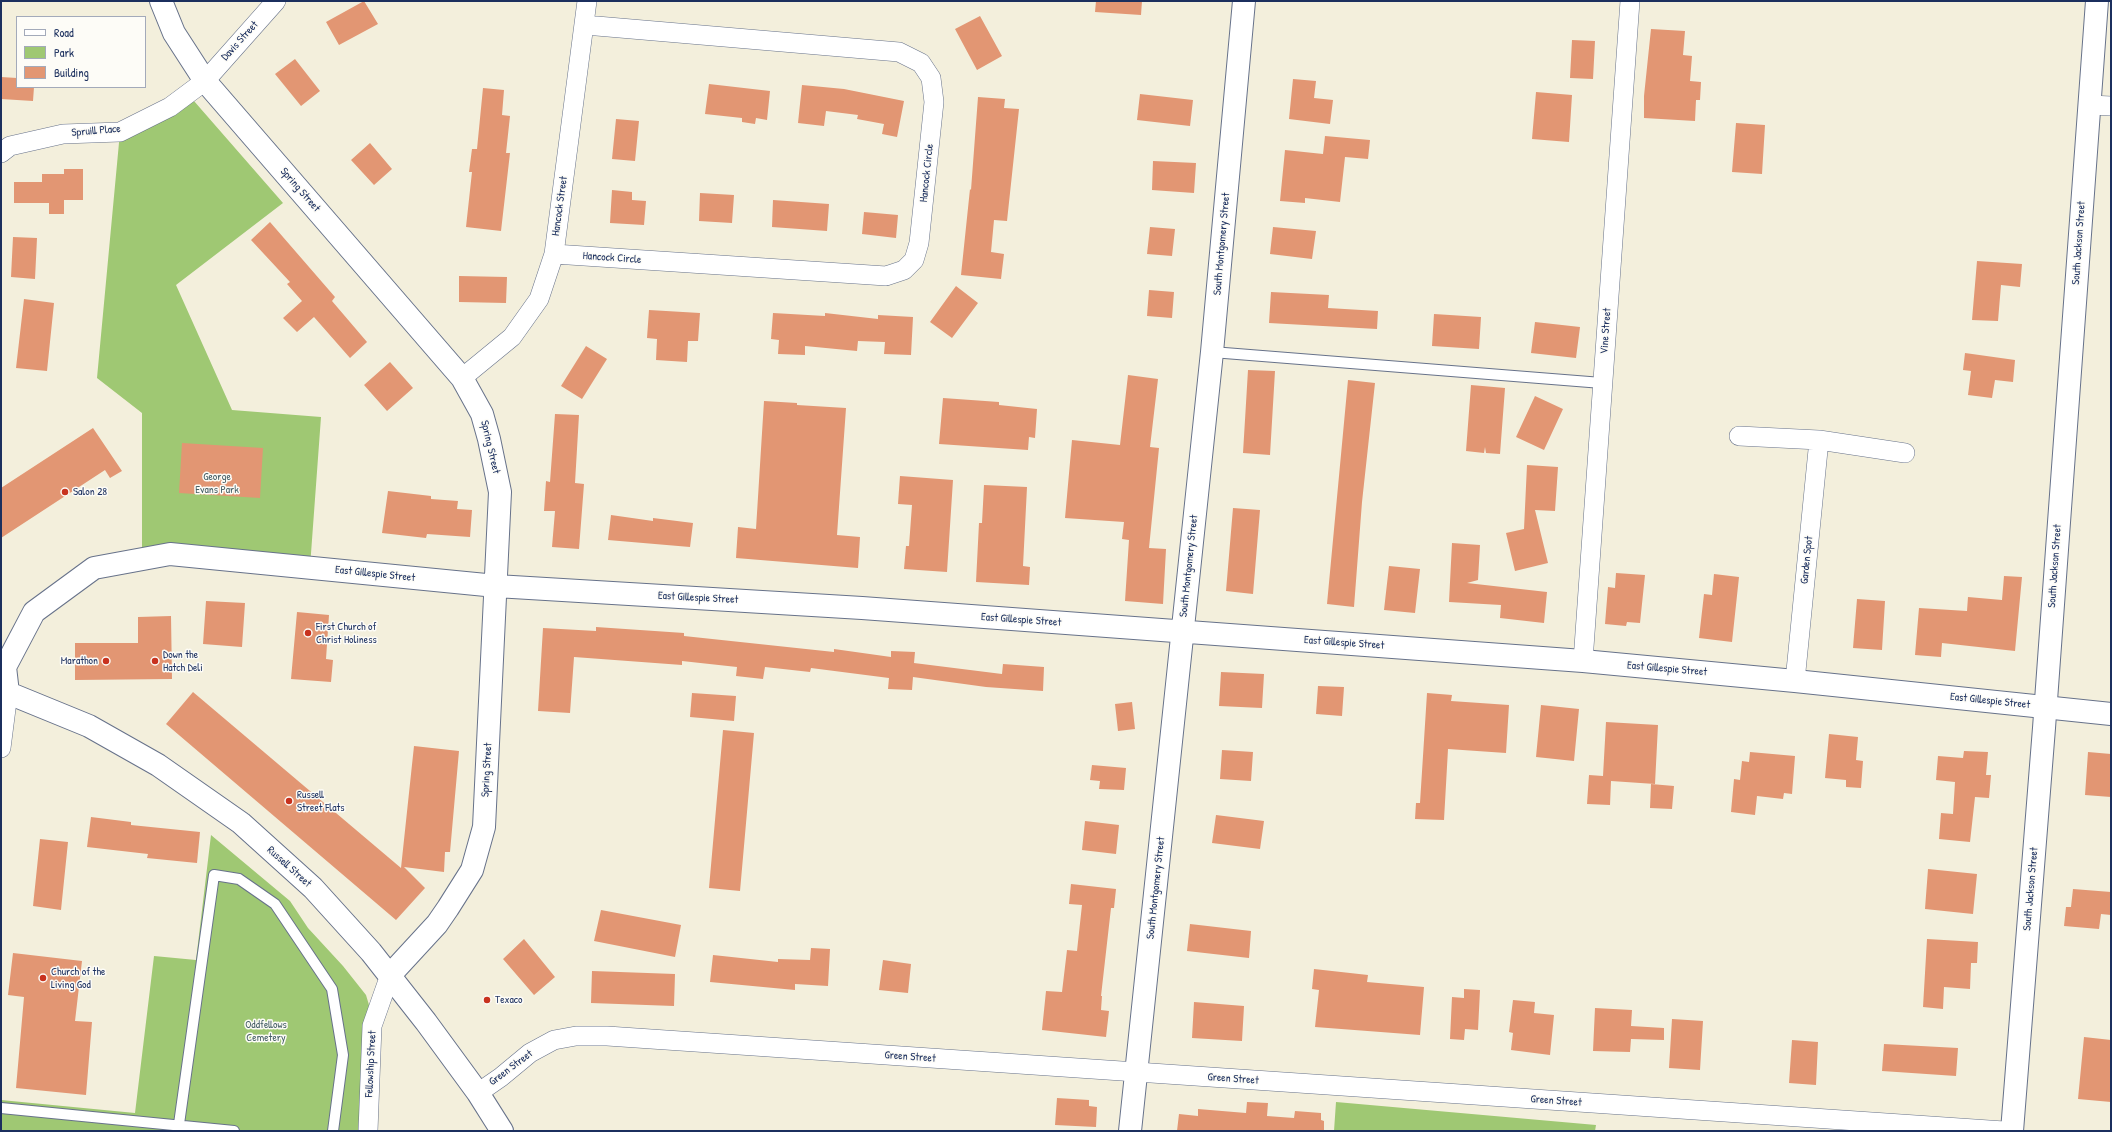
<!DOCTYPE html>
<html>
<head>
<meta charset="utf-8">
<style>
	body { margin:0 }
	#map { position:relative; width:2112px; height:1132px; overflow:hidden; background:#f3efdc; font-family:"Patrick Hand",sans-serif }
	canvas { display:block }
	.frame { position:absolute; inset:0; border:2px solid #1b2f5e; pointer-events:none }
	.legend { position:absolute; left:16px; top:16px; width:130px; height:72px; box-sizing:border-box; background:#fdfcf7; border:1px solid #a3aaba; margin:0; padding:5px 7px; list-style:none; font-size:12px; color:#1b2f5e }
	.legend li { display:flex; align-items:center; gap:8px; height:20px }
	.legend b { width:20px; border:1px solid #a3aaba }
</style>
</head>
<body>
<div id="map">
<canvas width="2112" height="1132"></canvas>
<div class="frame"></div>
<ul class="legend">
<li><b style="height:5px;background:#fff"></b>Road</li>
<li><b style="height:11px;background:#9fc873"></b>Park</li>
<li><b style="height:11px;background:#e29673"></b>Building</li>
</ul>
</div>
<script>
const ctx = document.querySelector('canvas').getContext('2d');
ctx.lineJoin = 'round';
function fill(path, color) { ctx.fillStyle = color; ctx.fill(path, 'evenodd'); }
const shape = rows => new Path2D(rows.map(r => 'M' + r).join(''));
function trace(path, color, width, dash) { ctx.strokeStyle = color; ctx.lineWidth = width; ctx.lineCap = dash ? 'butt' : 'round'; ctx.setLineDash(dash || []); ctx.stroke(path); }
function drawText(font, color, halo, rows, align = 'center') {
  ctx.font = font + ' "Patrick Hand",sans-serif'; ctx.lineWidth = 3; ctx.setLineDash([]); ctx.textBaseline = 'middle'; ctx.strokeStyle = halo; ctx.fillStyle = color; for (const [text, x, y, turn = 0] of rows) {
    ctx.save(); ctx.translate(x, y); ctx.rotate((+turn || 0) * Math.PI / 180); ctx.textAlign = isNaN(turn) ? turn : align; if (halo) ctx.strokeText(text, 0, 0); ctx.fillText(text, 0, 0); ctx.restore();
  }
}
const green = shape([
	[187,93,283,203,176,285,232,410,321,417,310,567,170,554,142,547,142,413,97,378,120,132],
	[211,835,290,901,308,928,343,966,366,995,369,1005,358,1131,1,1131,1,1100,135,1113,154,956,196,960],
	[1336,1102,1596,1125,1595,1131,1334,1131]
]);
const building = shape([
	[364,1,378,24,339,45,326,22],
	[1096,1,1142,1,1141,15,1095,12],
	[980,16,1002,56,977,70,955,29],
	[1651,29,1685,31,1683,55,1692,56,1690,81,1701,82,1700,100,1696,100,1695,121,1644,118,1644,96],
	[1572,40,1595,41,1593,79,1570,78],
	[295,59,320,91,301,106,275,74],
	[1,77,17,78,17,87,34,87,33,101,1,99],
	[1293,79,1316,81,1314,98,1333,100,1330,124,1289,119],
	[709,84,770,91,767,120,756,118,755,124,742,122,742,118,705,114],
	[802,85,844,89,904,101,897,137,882,134,884,124,857,119,858,115,826,111,824,126,798,123],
	[483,88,504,90,502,115,510,116,506,153,510,153,501,231,466,227,472,172,469,172,472,149,477,149],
	[1536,92,1572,95,1569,142,1532,139],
	[1140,94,1193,100,1190,126,1137,120],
	[978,97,1005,99,1004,108,1019,109,1007,221,994,220,991,252,1004,254,1001,279,961,275,970,189,971,190],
	[616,119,639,121,635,161,612,159],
	[1736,123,1765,125,1762,174,1732,172],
	[1325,136,1370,140,1368,159,1345,157,1340,202,1305,198,1305,203,1280,201,1285,150,1323,154],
	[370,143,392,169,374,185,351,160],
	[1153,161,1196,163,1194,193,1152,190],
	[64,169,83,169,83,200,64,200,64,214,49,214,49,203,14,203,14,182,42,182,42,174,64,174],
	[612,190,632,192,632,200,646,201,644,225,610,223],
	[700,193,734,195,732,223,699,221],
	[773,200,829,204,827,231,772,227],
	[864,212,898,215,896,238,862,234],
	[270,222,335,297,332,301,367,342,350,358,314,317,297,332,283,318,302,301,287,284,290,282,251,240],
	[1150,227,1175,229,1172,256,1147,254],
	[1273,227,1316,231,1312,259,1270,254],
	[13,237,37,238,35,279,11,277],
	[1977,261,2022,264,2020,287,2001,285,1998,321,1972,320],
	[459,276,507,277,506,303,459,302],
	[956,286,978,303,952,338,930,322],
	[1149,290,1174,292,1172,318,1147,316],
	[1271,292,1329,295,1328,308,1378,311,1377,329,1269,323],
	[24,299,54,303,47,371,16,368],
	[649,310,700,313,698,341,688,341,687,362,656,360,657,339,647,338],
	[773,313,825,316,825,313,878,319,878,315,913,317,911,355,884,354,885,342,858,341,857,351,805,346,805,355,778,354,779,340,771,339],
	[1434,314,1481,317,1479,349,1432,346],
	[1535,322,1580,327,1576,358,1531,353],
	[586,346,607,359,582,399,561,386],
	[1965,353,2015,360,2013,382,1995,380,1992,398,1968,395,1971,371,1963,370],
	[390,362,413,388,387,411,364,385],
	[1248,370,1275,371,1270,455,1243,453],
	[1128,375,1158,379,1150,447,1159,448,1149,548,1166,549,1163,604,1125,601,1129,540,1122,539,1124,522,1065,518,1072,440,1120,445],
	[1348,380,1375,383,1362,502,1354,607,1327,604],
	[1471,385,1505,388,1500,454,1486,453,1485,447,1484,453,1466,451],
	[1535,396,1563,409,1544,450,1516,437],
	[943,398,999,402,999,405,1037,409,1035,438,1029,437,1028,450,939,444],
	[764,401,797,403,797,405,846,408,837,535,860,537,858,568,736,558,738,527,756,529],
	[555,414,579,415,575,483,584,484,579,549,552,547,555,511,544,511,546,481,550,482],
	[93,428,122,471,110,478,105,470,1,538,1,488],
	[182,443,263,448,260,498,179,493],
	[1527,465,1558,467,1555,511,1535,510,1548,563,1515,571,1506,533,1524,529],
	[900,476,953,480,947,572,904,569,906,546,909,546,912,505,898,504],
	[984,485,1027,487,1023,566,1030,567,1029,585,976,582,979,523,982,523],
	[388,491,431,496,431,499,458,501,457,509,472,510,470,537,427,534,426,538,382,533],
	[1233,508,1260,510,1253,594,1226,591],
	[611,515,653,521,653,518,693,523,690,547,608,540],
	[1452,543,1480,545,1478,580,1467,583,1547,592,1544,623,1500,618,1501,605,1449,602],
	[1389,566,1420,569,1415,613,1384,610],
	[1616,573,1645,575,1640,623,1627,622,1626,626,1605,624,1608,587,1615,588],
	[1714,574,1739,577,1732,642,1699,638,1704,594,1712,595],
	[2004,576,2022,577,2015,651,1942,643,1941,657,1915,655,1919,608,1967,611,1968,597,2002,600],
	[1857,599,1885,601,1882,650,1853,648],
	[206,601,245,603,242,647,203,644],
	[297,612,329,615,326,659,333,660,331,682,291,679],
	[171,616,172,679,75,680,75,643,138,643,138,617],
	[596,627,684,633,684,636,834,652,834,649,891,657,891,651,915,652,914,663,1002,674,1003,664,1044,667,1043,691,986,687,913,677,912,690,888,689,889,678,811,668,810,672,765,667,763,679,736,676,737,667,682,661,682,665,574,657,570,713,538,711,543,628,596,631],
	[1221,672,1264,674,1262,708,1219,706],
	[1318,686,1344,687,1342,716,1316,714],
	[193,692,401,868,414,746,459,751,450,852,445,852,444,872,404,867,425,888,396,920,166,724],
	[692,693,736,696,734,721,690,717],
	[1427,693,1452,695,1451,701,1509,705,1506,753,1448,749,1444,820,1415,819,1416,803,1420,803],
	[1132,702,1135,729,1118,731,1115,704],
	[1541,705,1579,709,1574,761,1536,757],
	[1606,722,1658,725,1655,784,1611,781,1610,805,1587,804,1589,775,1603,776],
	[723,730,754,733,740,891,709,888],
	[1829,734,1858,737,1856,760,1863,761,1861,788,1846,787,1846,780,1825,778],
	[1222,750,1253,752,1251,781,1220,779],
	[1964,751,1988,752,1986,775,1991,775,1989,798,1975,797,1970,842,1939,839,1941,813,1953,814,1955,782,1936,780,1938,756,1963,758],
	[1750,752,1795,756,1792,794,1784,793,1783,799,1757,796,1755,815,1731,812,1734,779,1740,780,1742,761,1749,762],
	[2088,752,2111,754,2111,797,2085,795],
	[1092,765,1126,768,1124,790,1099,789,1100,781,1090,780],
	[1651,784,1674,786,1672,809,1650,808],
	[1216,815,1264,821,1260,849,1212,843],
	[91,817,131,822,131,825,200,832,197,863,147,858,148,854,87,847],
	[1085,821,1119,825,1116,854,1082,850],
	[40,839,68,842,61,910,33,906],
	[1928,869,1977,874,1973,914,1925,909],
	[1071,884,1116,889,1114,908,1111,908,1101,996,1102,996,1101,1010,1109,1011,1106,1037,1042,1030,1046,991,1062,992,1067,950,1077,951,1082,905,1069,904],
	[2073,889,2111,892,2111,915,2101,914,2099,929,2064,926,2066,907,2071,907],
	[601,910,681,925,675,957,594,941],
	[1190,924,1251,931,1249,958,1187,951],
	[524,939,555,977,534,995,503,959],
	[1927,939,1978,942,1977,963,1971,963,1970,989,1944,987,1943,1009,1923,1007],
	[811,948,830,949,828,986,795,984,795,990,710,982,713,955,778,962,778,959,810,960],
	[13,953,82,961,75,1021,92,1022,86,1095,16,1088,24,997,8,995],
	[883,960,911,964,908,993,879,990],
	[1314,969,1368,975,1367,982,1424,987,1420,1035,1315,1027,1319,990,1312,989],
	[592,971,675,974,674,1006,591,1003],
	[1464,989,1480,990,1478,1030,1465,1029,1464,1040,1450,1039,1452,997,1464,998],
	[1513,1000,1535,1002,1534,1013,1554,1015,1550,1055,1511,1050,1513,1033,1509,1032],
	[1194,1002,1244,1006,1242,1041,1192,1038],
	[1595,1008,1632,1010,1631,1026,1664,1028,1664,1040,1631,1039,1630,1052,1593,1051],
	[1672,1019,1703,1021,1700,1070,1669,1068],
	[2084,1037,2111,1040,2111,1102,2078,1099],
	[1792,1040,1818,1042,1816,1085,1789,1083],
	[1884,1044,1958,1048,1956,1076,1882,1071],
	[1057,1098,1089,1100,1089,1106,1097,1107,1096,1127,1055,1125],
	[1247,1102,1268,1103,1267,1116,1294,1118,1295,1111,1321,1113,1321,1120,1324,1121,1324,1131,1177,1131,1179,1114,1198,1116,1198,1109,1246,1113]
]);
const service = shape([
	[1212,352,1602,383],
	[1,1108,234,1131],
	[178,1131,214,875,239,879,275,904,332,989,343,1055,333,1131]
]);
const minor = shape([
	[2090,105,2111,106],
	[1,153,10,146,63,134,120,132,170,107,205,81,276,1],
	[554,254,886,276,904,270,914,260,919,243,934,102,931,78,921,63,899,52,585,25],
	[462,378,512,337,539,299,554,254,587,1],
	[1739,436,1819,440,1905,453],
	[1583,661,1630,1],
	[1795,681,1819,440],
	[1,748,8,693],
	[478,1093,501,1077,530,1053,554,1040,576,1036,607,1036,2004,1131],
	[368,1131,372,1026,390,975]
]);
const tertiary = shape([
	[161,1,174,33,205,81,462,378,482,414,489,439,500,492,484,827,472,870,448,908,437,924,390,975],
	[1,690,89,726,158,765,241,823,313,888,371,952,426,1022,478,1093,502,1131],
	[8,693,5,667,34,612,94,568,170,554,496,586,862,608,1583,661,1795,681,2111,714],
	[1130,1131,1212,352,1244,1]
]);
const secondary = shape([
	[2012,1131,2044,728,2097,1]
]);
const markers = [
	[65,492,4,"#c8321e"],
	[308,633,4,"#c8321e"],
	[106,661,4,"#c8321e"],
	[155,661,4,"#c8321e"],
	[289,801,4,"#c8321e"],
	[43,978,4,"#c8321e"],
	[487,1000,4,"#c8321e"]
];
const streetNames = [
	["Davis Street",240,41,-48],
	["Spruill Place",96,131,-5],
	["Hancock Circle",927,173,-84],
	["Spring Street",300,190,49],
	["Hancock Street",560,206,-82],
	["South Jackson Street",2079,243,-86],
	["South Montgomery Street",1222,244,-85],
	["Hancock Circle",612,258,4],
	["Vine Street",1606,331,-86],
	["Spring Street",490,447,77],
	["Garden Spot",1807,560,-84],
	["South Montgomery Street",1189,566,-84],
	["South Jackson Street",2055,566,-86],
	["East Gillespie Street",375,574,6],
	["East Gillespie Street",698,598,3],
	["East Gillespie Street",1021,620,4],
	["East Gillespie Street",1344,643,4],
	["East Gillespie Street",1667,669,5],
	["East Gillespie Street",1990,701,6],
	["Spring Street",487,770,-87],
	["Russell Street",289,867,42],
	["South Montgomery Street",1156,888,-84],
	["South Jackson Street",2031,889,-85],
	["Green Street",910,1057,4],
	["Fellowship Street",371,1064,-87],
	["Green Street",511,1068,-37],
	["Green Street",1233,1079,4],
	["Green Street",1556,1101,4]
];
const parkNames = [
	["George",217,477],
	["Evans Park",217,490],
	["Oddfellows",266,1025],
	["Cemetery",266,1038]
];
const poiNames = [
	["Salon 28",73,492],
	["First Church of",316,627],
	["Christ Holiness",316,640],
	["Down the",163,655],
	["Hatch Deli",163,668],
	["Marathon",98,661,"right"],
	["Russell",297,795],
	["Street Flats",297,808],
	["Church of the",51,972],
	["Living God",51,985],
	["Texaco",495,1000]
];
fill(green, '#9fc873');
fill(building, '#e29673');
trace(service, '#67728a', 12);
trace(minor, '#67728a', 20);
trace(tertiary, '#67728a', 24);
trace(secondary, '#67728a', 24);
trace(service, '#fff', 10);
trace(minor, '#fff', 19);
trace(tertiary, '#fff', 22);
trace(secondary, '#fff', 22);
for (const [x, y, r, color] of markers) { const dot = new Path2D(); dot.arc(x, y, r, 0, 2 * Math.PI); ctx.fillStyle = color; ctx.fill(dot); trace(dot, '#fdfcf7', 1.5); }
drawText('11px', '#1b2f5e', '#fdfcf7', streetNames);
drawText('11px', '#435d64', '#fdfcf7', parkNames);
drawText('11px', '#1b2f5e', '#fdfcf7', poiNames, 'left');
</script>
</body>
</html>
